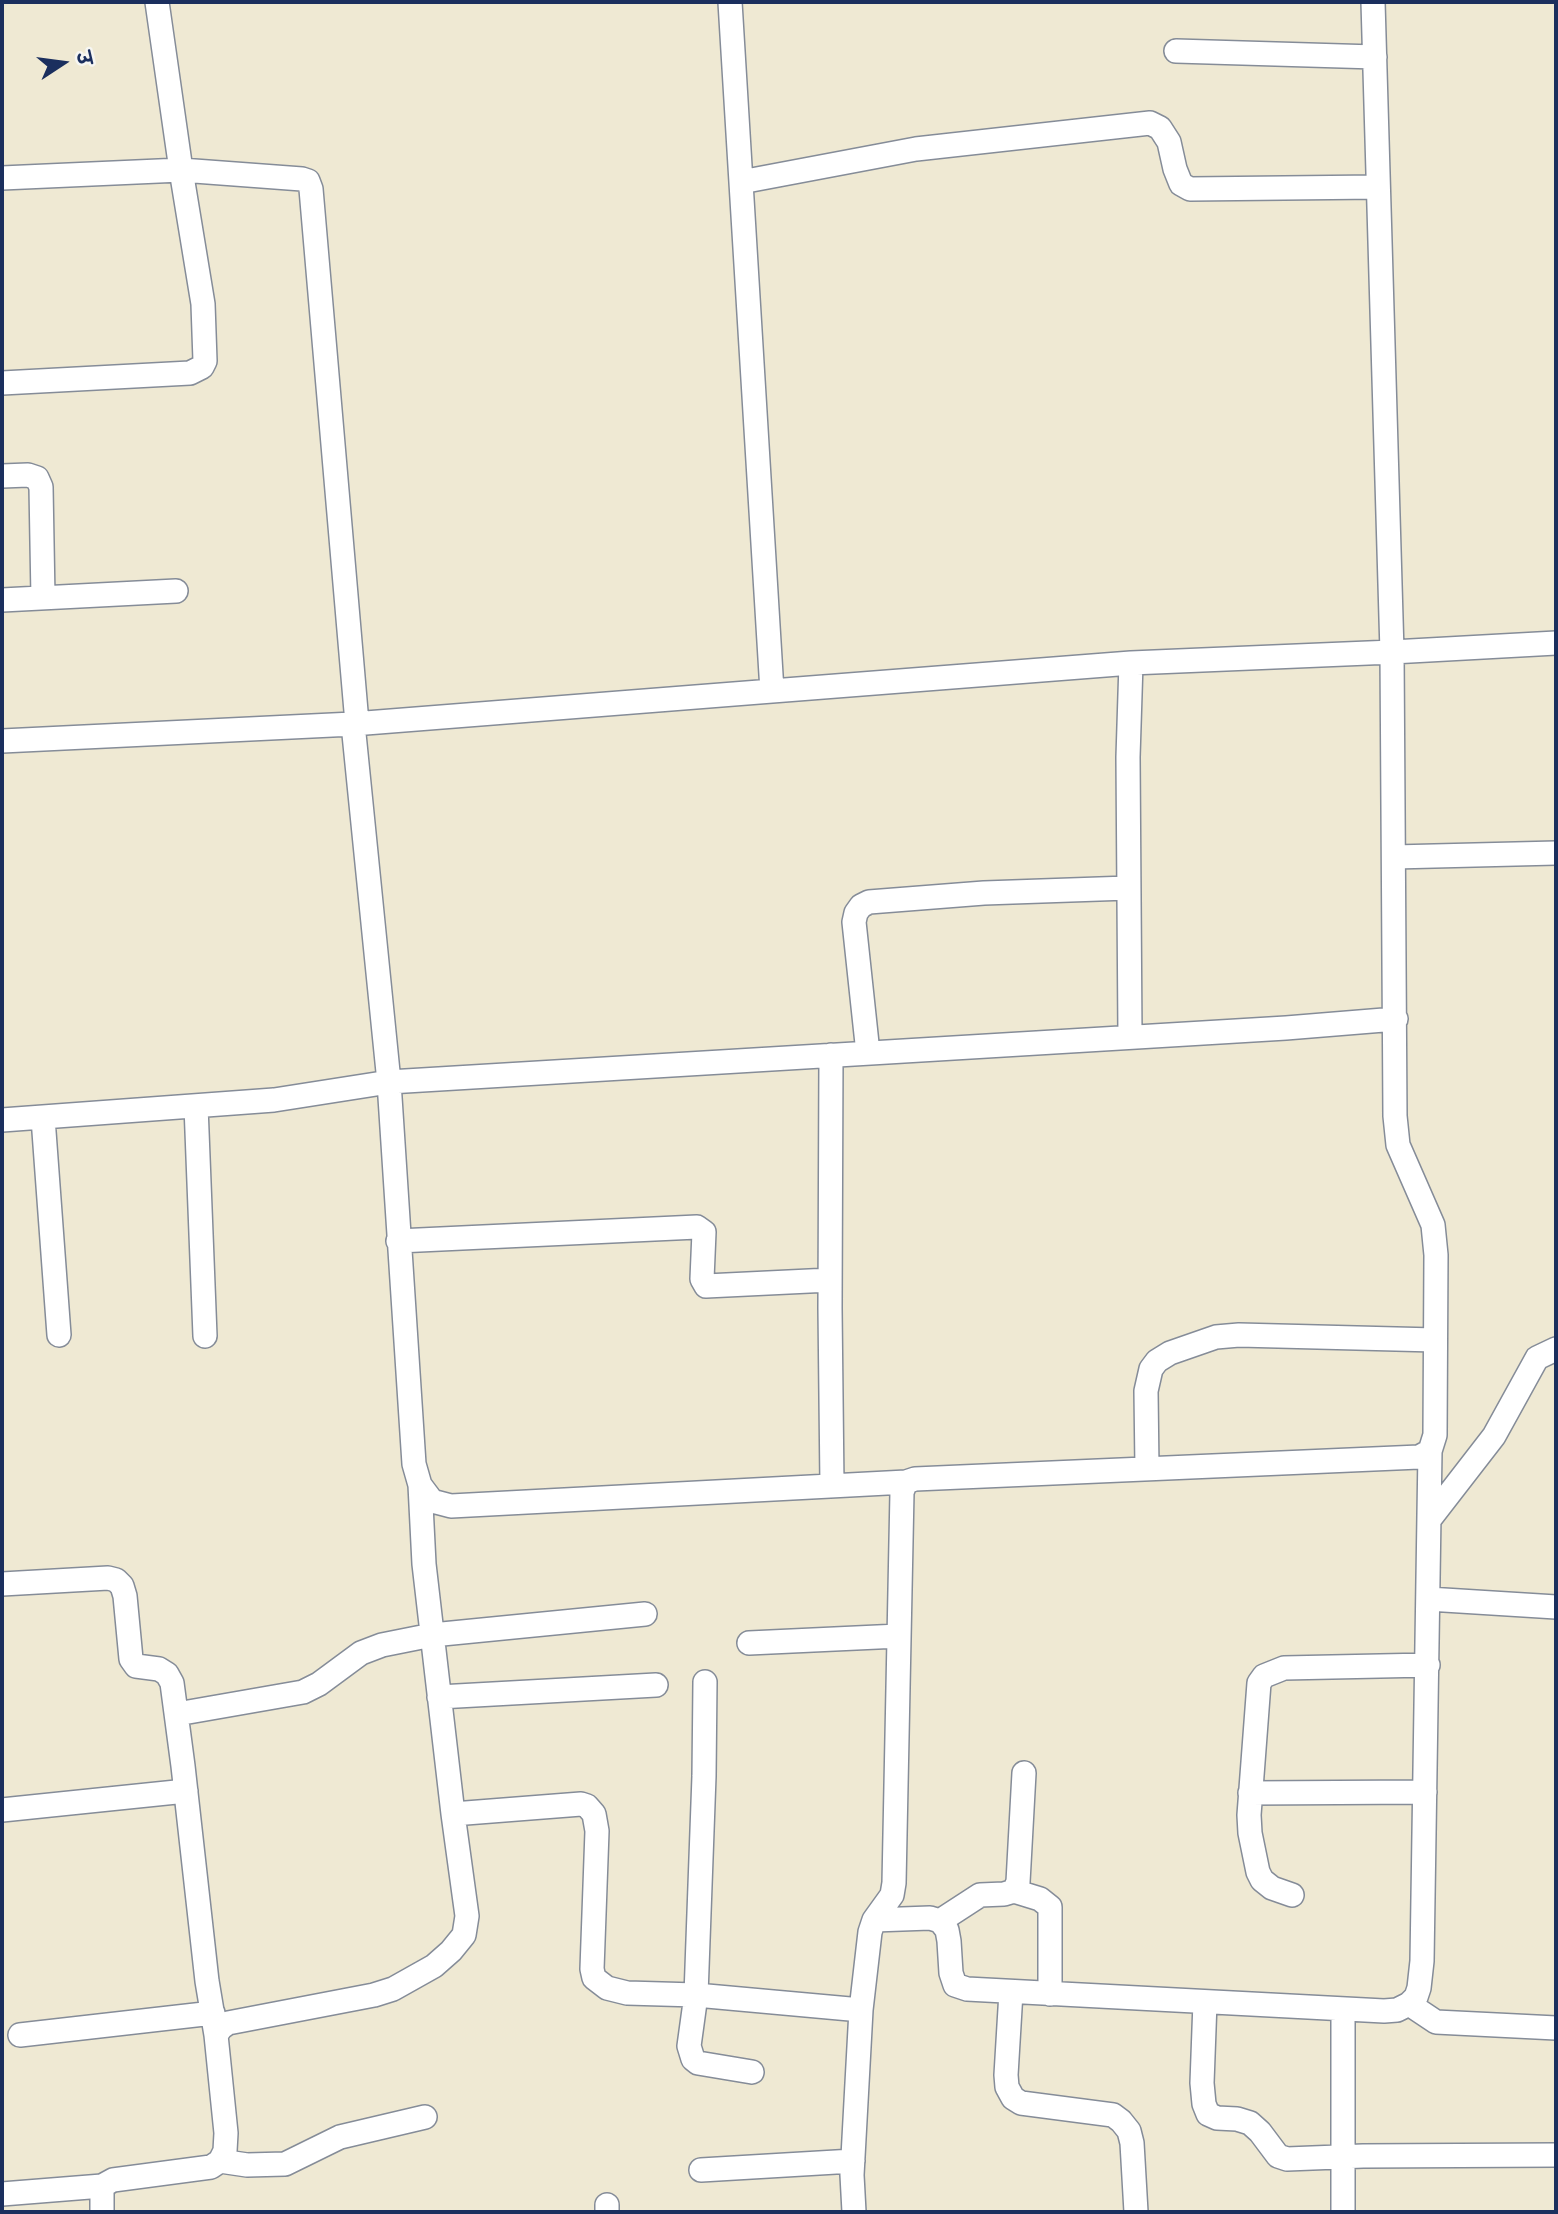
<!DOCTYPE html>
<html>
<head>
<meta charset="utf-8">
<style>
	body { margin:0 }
	#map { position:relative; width:1558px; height:2214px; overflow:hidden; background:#efe9d3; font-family:Sriracha,"Playpen Sans Deva",sans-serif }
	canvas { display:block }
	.frame { position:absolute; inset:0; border:4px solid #1b2f5e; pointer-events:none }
	.north { position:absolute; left:28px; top:28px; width:70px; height:70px; -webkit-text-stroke:5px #f6f6f2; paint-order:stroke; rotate:77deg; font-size:19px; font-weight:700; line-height:28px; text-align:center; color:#1b2f5e }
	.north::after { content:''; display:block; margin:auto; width:24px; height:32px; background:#1b2f5e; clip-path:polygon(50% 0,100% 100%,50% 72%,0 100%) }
</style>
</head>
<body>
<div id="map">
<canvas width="1558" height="2214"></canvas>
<div class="frame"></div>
<div class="north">उ</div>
</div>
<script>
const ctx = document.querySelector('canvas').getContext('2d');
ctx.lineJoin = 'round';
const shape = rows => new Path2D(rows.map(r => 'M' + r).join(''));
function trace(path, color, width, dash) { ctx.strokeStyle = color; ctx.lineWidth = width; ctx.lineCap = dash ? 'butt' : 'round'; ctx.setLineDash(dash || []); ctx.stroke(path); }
const minor = shape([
	[730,2,772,691,1131,663,1392,652,1556,643],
	[1176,51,1375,57],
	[2,178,181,170,302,179,308,181,311,189,357,723],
	[741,182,916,149,1150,123,1160,128,1169,142,1175,169,1181,184,1190,189,1378,187],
	[2,383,190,373,202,367,205,361,203,304,181,170,157,2],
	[2,476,28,475,37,478,41,487,43,598],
	[2,600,176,591],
	[353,724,389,1082,414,1464,420,1485,432,1501,451,1506,906,1482],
	[2,741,353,724,772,691],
	[1394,857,1556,853],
	[1130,1037,1128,757,1131,663],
	[868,1053,854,922,856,913,861,906,869,902,984,893,1128,888],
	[831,1055,830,1308,832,1486],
	[196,1106,205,1336],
	[43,1118,59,1335],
	[2,1120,274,1100,389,1082,1286,1028,1396,1019],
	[398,1241,697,1227,704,1232,702,1279,706,1286,830,1280],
	[1147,1469,1146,1391,1151,1369,1157,1361,1170,1353,1216,1337,1239,1335,1435,1340],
	[1429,1520,1494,1436,1537,1358,1556,1349],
	[2,1584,108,1578,116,1580,122,1586,125,1596,131,1659,136,1666,159,1669,167,1674,172,1683,183,1766,207,1981,216,2035],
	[1428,1599,1556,1607],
	[749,1643,899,1636],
	[705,1682,704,1776,696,1995,689,2046,693,2059,698,2063,752,2072],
	[439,1697,656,1685],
	[177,1714,303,1692,319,1684,361,1653,382,1645,432,1635,645,1614],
	[1250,1793,1425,1792],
	[2,1810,186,1791],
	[453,1814,581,1804,587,1806,594,1814,597,1831,592,1969,594,1978,607,1988,627,1993,696,1995,861,2010],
	[1014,1891,1040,1899,1050,1907,1050,1994],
	[1292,1895,1272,1888,1262,1880,1258,1872,1250,1833,1249,1815,1259,1683,1264,1676,1284,1668,1428,1665],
	[874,1920,930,1918,940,1921,947,1930,949,1941,951,1973,955,1985,967,1989,1384,2011,1397,2010,1409,2004,1416,1997,1419,1988,1422,1961,1430,1451],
	[940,1921,980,1895,1004,1894,1014,1891,1018,1882,1024,1773],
	[1011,1992,1006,2075,1007,2087,1013,2098,1021,2103,1113,2115,1121,2121,1129,2131,1132,2143,1136,2212],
	[1205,2002,1202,2083,1204,2104,1208,2114,1217,2118,1237,2119,1250,2123,1260,2132,1278,2156,1287,2159,1363,2156,1556,2155],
	[1409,2004,1436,2022,1556,2028],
	[20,2035,213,2013],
	[220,2161,247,2165,285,2164,340,2137,425,2117],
	[701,2170,853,2161],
	[2,2194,102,2186],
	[607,2205,607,2212],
	[102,2212,102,2186,113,2180,211,2167,220,2161,225,2151,226,2133,216,2035,221,2028,228,2023,374,1995,393,1989,434,1966,451,1951,464,1935,467,1916,453,1814,424,1564,420,1485],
	[854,2212,852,2175,861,2010,870,1932,874,1920,892,1895,894,1883,902,1492,906,1482,915,1479,1419,1457,1430,1451,1435,1435,1436,1255,1433,1225,1398,1145,1395,1116,1392,652,1373,2],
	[1343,2212,1343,2009]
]);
trace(minor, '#858c98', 26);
trace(minor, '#fff', 23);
</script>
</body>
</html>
